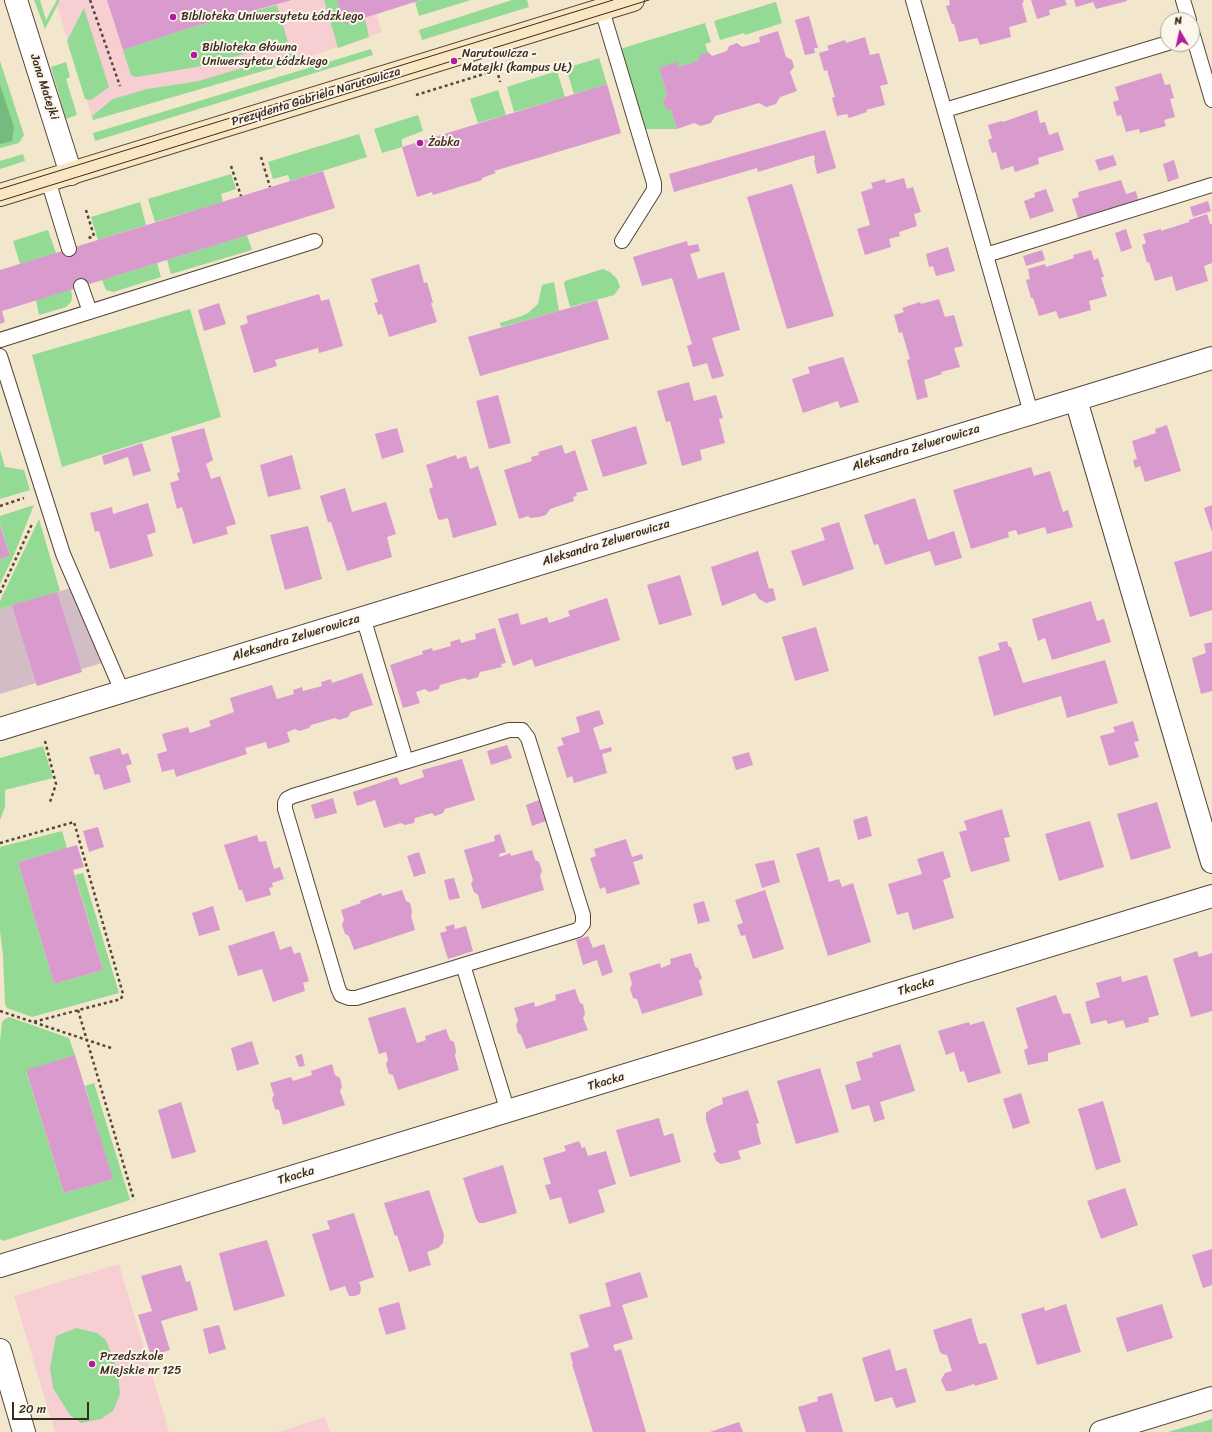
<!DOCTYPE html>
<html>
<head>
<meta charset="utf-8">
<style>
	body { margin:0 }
	#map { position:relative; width:1212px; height:1432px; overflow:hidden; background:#f2e6cc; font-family:Sriracha,sans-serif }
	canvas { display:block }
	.north { position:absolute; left:1160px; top:12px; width:40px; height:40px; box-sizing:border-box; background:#fbf7ec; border:1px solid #aea59a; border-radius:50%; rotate:351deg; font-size:11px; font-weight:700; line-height:16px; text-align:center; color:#3b2a1e }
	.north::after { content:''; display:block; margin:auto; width:14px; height:18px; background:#b5179e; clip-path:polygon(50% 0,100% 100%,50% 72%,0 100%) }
	.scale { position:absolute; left:12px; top:1402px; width:77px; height:18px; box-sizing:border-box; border:2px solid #3b2a1e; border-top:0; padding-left:5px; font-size:12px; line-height:14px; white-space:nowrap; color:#3b2a1e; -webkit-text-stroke:3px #fbf7ec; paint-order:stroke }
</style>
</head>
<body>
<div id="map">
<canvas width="1212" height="1432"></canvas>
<div class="north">N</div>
<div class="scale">20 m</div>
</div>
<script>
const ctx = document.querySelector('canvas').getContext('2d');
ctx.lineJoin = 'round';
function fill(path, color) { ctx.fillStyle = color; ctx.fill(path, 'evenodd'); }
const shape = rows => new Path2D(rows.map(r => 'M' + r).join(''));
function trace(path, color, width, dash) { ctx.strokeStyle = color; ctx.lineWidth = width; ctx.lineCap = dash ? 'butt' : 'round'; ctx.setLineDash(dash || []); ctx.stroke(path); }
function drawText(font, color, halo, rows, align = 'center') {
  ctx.font = font + ' Sriracha,sans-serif'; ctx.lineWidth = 4; ctx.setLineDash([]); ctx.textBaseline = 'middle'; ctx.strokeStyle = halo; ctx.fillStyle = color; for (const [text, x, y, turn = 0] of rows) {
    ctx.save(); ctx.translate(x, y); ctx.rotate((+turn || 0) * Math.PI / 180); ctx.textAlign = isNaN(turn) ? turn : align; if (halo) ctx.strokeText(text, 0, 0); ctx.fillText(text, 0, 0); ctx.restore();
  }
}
const built = shape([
	[55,0,372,0,382,32,294,62,93,120],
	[119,1264,169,1432,55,1432,14,1296],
	[325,1417,330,1432,278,1432,291,1428]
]);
const industrial = shape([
	[71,588,105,662,0,694,0,609]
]);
const green = shape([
	[34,0,40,0,46,20,57,0,59,0,59,2,45,29],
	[324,0,337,0,345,23,365,18,369,37,338,48],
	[422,0,471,0,419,16,415,2],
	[512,0,527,0,529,7,422,40,419,30],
	[776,2,782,23,745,35,744,33,720,40,714,21],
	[277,5,288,42,197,67,136,77,131,75,123,50,189,28],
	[84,8,109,87,91,100,85,99,67,41],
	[705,23,711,42,705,44,708,52,700,55,698,61,678,67,677,63,659,68,667,95,663,100,671,110,677,129,644,129,620,49],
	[371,49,373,55,95,141,93,133],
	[291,53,294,62,93,120,92,116,113,99,147,89,199,81],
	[599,58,607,84,574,94,566,68],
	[0,61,24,135,19,143,0,148],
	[66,62,70,77,66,79,77,115,66,119,51,67],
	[557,71,565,97,514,112,507,87],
	[498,90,506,115,478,123,470,99],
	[418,115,423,131,402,139,402,147,382,153,374,129],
	[359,134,367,157,290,181,288,175,273,179,268,162],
	[23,154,25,161,0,169,0,161],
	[231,174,236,189,221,194,223,202,155,222,148,199],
	[140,202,146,225,98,240,91,217],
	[48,230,56,253,20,264,13,241],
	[247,235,252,250,171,274,167,260],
	[157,263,161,277,113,292,106,290,102,280],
	[603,269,610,272,617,279,620,287,614,295,570,307,564,284,565,281],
	[554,282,559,311,501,327,500,323,522,316,528,313,538,304,542,285],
	[71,289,72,297,71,302,66,307,39,315,36,300],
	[190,309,221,417,62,467,32,355],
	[0,450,5,467,24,470,30,490,0,499],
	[34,505,13,557,0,584,0,559,10,556,0,524,0,516],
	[39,519,60,591,0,609,0,601],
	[43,746,53,778,5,790,5,807,0,820,0,758],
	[62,831,67,848,18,862,54,984,103,970,75,875,83,873,119,993,32,1017,7,1008,5,1004,3,955,0,931,0,847],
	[9,1017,69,1038,75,1055,26,1071,64,1193,112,1179,85,1086,94,1083,130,1200,3,1241,0,1239,0,1041,2,1022,5,1019],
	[76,1328,97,1333,106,1340,118,1372,120,1394,113,1411,101,1419,81,1423,70,1415,53,1388,50,1368,56,1336],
	[1212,1419,1212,1432,1168,1432]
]);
const forest = shape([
	[0,85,14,127,12,141,0,144]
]);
const building = shape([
	[107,0,292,0,189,28,123,50],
	[337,0,421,0,345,24],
	[949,0,1023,0,1024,2,1022,3,1027,22,1009,27,1011,37,980,45,977,38,959,42,954,24,952,24,946,6,950,5],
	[1031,0,1065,0,1067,5,1049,10,1050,15,1037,19],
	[1074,0,1127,0,1127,1,1096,9,1093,2,1076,7],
	[809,16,818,48,814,48,815,53,805,55,795,20],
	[778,31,786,57,792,60,794,67,790,72,797,91,780,97,776,104,766,107,759,103,715,116,711,123,701,126,694,123,677,129,671,110,666,109,663,100,667,95,659,68,677,62,678,67,698,61,700,55,708,52,712,56,727,51,729,46,737,43,742,47,760,42,759,37],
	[865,37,870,55,879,53,888,84,880,86,885,105,866,110,867,112,849,118,847,114,837,116,832,98,835,97,827,70,824,71,819,53,829,50,827,46,845,40,846,43],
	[1161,73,1165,85,1170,84,1174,98,1170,99,1175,117,1164,120,1166,126,1140,133,1139,129,1126,132,1121,115,1117,116,1113,102,1119,100,1115,87],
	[607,84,621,133,494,171,496,173,482,178,482,180,433,195,432,192,417,197,402,147],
	[1037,110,1040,123,1045,122,1049,135,1058,132,1064,150,1038,158,1039,164,1015,172,1013,166,1001,170,996,152,992,153,988,140,992,138,988,125,1002,121,1003,122],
	[825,130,836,168,817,174,814,160,815,160,814,155,758,172,757,168,674,192,669,174],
	[1113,155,1117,165,1099,171,1095,160],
	[1174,160,1179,178,1168,182,1163,164],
	[323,171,335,208,2,311,5,322,0,324,0,270],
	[904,178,907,189,913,187,921,212,914,214,917,226,899,232,900,236,889,239,891,247,865,255,857,229,870,225,861,192,873,188,871,183,885,179,886,183],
	[1121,180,1126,194,1136,191,1138,200,1078,218,1072,199,1079,197,1078,192],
	[792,184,834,316,787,329,747,197],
	[1046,189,1054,211,1030,219,1024,201,1035,197,1034,193],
	[1208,201,1211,211,1193,217,1190,207],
	[1207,214,1210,224,1212,224,1212,263,1204,266,1208,281,1176,291,1172,276,1155,281,1149,262,1147,263,1142,245,1146,243,1143,234,1161,229,1161,231,1189,222,1189,220],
	[1126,229,1132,248,1121,252,1115,233],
	[687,241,688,246,698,244,700,251,690,254,698,279,724,272,740,330,712,338,724,376,712,379,707,363,693,367,687,346,692,344,672,278,642,286,633,257],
	[948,247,955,271,936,276,933,266,929,267,926,254],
	[1042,250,1045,260,1026,266,1023,256],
	[1091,250,1094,260,1098,258,1104,277,1101,277,1107,296,1089,301,1091,310,1059,319,1056,311,1039,316,1033,298,1031,298,1026,280,1030,279,1028,269,1045,264,1046,267,1074,258,1073,255],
	[419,264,424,283,427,282,430,292,433,303,431,303,437,322,389,337,382,314,378,315,374,303,378,302,371,279],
	[319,294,321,301,329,299,343,346,319,353,318,348,275,360,277,366,254,373,240,326,248,323,246,316],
	[939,299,945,317,954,315,963,346,954,348,960,367,941,372,942,374,924,380,928,397,917,400,907,360,910,359,902,332,899,333,894,315,904,312,902,308,920,302,921,304],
	[597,300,609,339,480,376,468,337],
	[219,303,226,324,204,331,198,310],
	[843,357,859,402,840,408,838,401,803,413,792,379,810,373,808,367],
	[689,382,694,401,716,395,723,418,719,419,725,443,700,450,702,460,682,466,670,421,666,422,657,391],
	[498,395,511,443,489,449,476,401],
	[1167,425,1181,471,1145,482,1140,466,1135,468,1133,460,1137,459,1132,441,1156,433,1155,429],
	[636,426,647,464,603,477,591,440],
	[204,428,213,460,206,464,211,479,220,476,236,524,226,527,228,534,193,544,182,507,177,509,170,483,179,480,177,473,180,472,171,437],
	[397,428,404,452,382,459,375,434],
	[142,443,151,471,133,476,128,457,104,465,102,456],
	[562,445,565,454,575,450,588,490,576,493,577,496,573,497,574,501,550,509,546,515,539,517,530,518,528,516,519,519,504,470,532,461,531,457,539,455,538,452],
	[292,455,301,489,268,497,260,465],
	[456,455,457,459,466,456,470,469,478,466,497,525,453,538,448,518,440,520,438,519,429,489,433,487,426,465],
	[1031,467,1034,476,1050,471,1063,512,1068,510,1073,527,1047,534,1045,527,1018,535,1016,530,1008,532,1009,537,971,549,953,490],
	[345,488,352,512,386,502,396,534,387,537,392,557,347,571,331,522,328,522,320,496],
	[915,498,928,540,954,531,962,558,935,566,930,551,885,565,878,544,874,545,864,515],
	[148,503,156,532,147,535,153,556,110,569,99,531,95,532,90,513,112,507,113,514],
	[1212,505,1212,532,1204,508],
	[839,522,854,569,803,586,791,551,825,540,821,528],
	[0,525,10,556,0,559],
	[308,526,322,579,285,590,270,535],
	[758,551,769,589,773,588,776,600,766,603,759,599,755,593,722,606,711,567],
	[1212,551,1212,610,1190,617,1174,562],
	[680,575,692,615,659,625,647,585],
	[57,592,82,672,37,686,12,605],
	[607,598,620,640,535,667,532,659,513,666,498,619,518,613,521,625,547,617,549,623,570,616,568,611],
	[1091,601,1097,621,1104,619,1111,642,1052,660,1045,638,1038,641,1032,619],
	[816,627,829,671,795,681,782,637],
	[495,628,506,663,501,664,502,667,480,672,478,677,468,680,465,678,440,685,439,689,429,692,425,689,416,692,420,703,403,708,390,665,423,654,422,651,432,648,433,651,451,646,450,642,460,639,461,643,476,639,475,634],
	[1007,641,1009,647,1011,647,1023,683,1105,660,1118,703,1067,718,1061,696,994,716,978,657,1000,650,998,643],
	[1212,642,1212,691,1201,694,1192,658,1206,653,1204,644],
	[362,673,373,705,351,712,348,717,339,720,335,718,311,725,309,728,299,731,295,729,287,732,290,742,268,749,266,742,245,748,247,754,176,777,174,769,162,772,157,754,167,751,162,734,188,727,190,733,211,726,209,721,234,712,230,698,272,685,277,699,294,694,293,690,302,687,303,691,322,686,321,682,331,679,332,683],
	[599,710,604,724,593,728,600,750,611,747,612,751,602,754,607,773,574,783,572,776,567,778,557,747,564,745,561,738,580,732,576,717],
	[1133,721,1139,741,1134,742,1139,757,1109,766,1100,736,1115,732,1113,727],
	[507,745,512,758,491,765,487,751],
	[120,748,122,755,128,753,132,764,126,766,131,782,104,790,99,774,95,775,89,757],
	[749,752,753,765,736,770,732,757],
	[462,759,475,800,445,809,443,813,435,816,432,813,415,818,414,823,405,825,401,823,384,828,375,800,357,806,353,792,397,777,400,785,424,777,422,770],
	[333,798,337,813,315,819,311,805],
	[539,800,546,821,532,826,526,805],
	[1157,802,1171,848,1131,860,1117,814],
	[1002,809,1010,837,1004,838,1010,861,971,872,959,832,967,830,964,821],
	[867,816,872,836,858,840,853,820],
	[1090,821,1104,867,1059,881,1045,834],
	[98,827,104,847,89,852,83,831],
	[500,834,506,852,499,854,500,857,510,853,511,856,532,850,535,860,539,862,542,871,540,876,544,890,482,909,478,895,474,892,471,884,473,880,464,850,495,841,494,836],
	[257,835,259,842,266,841,274,869,280,867,284,879,272,883,273,887,269,888,271,895,246,902,242,890,239,890,224,845],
	[626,839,632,857,642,854,643,859,633,862,640,884,607,894,605,887,600,889,590,858,596,856,594,849],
	[77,845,84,867,73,870,103,970,54,984,18,862],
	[819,847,829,882,839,879,842,887,853,883,871,942,828,956,796,854],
	[943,851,951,877,943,880,954,918,913,930,908,912,897,915,888,884,922,874,917,859],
	[419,852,426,873,414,877,407,856],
	[774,860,780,882,762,888,755,864],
	[454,878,460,898,449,900,444,880],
	[402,890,406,901,410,903,412,912,411,916,415,930,354,950,349,936,345,934,342,925,344,920,341,910,361,903,360,901,381,893,382,896],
	[765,890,784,949,753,959,745,935,741,936,737,925,743,923,735,900],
	[704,901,710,921,698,924,693,904],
	[213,906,220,930,199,936,192,913],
	[454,924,455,929,466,926,473,951,448,959,440,933,447,931,445,927],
	[274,931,280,950,291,946,294,954,300,952,309,981,303,983,305,991,273,1002,262,969,238,976,228,946],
	[588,936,593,948,604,944,613,972,602,976,597,960,583,965,576,940],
	[1197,951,1199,957,1212,953,1212,1011,1191,1017,1173,959],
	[691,953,695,967,698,968,702,978,699,981,703,995,642,1014,637,999,633,998,630,989,632,984,629,973,660,963,661,968,671,964,670,959],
	[1147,975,1159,1015,1148,1018,1149,1022,1126,1028,1123,1020,1108,1024,1106,1020,1091,1024,1085,1002,1100,997,1096,983,1121,976,1122,982],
	[575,989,580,1003,583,1004,585,1014,583,1018,588,1030,526,1049,521,1035,518,1033,516,1025,518,1020,514,1008,534,1002,535,1007,556,1000,555,995],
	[1056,995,1063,1014,1070,1013,1081,1044,1048,1053,1048,1061,1028,1065,1024,1050,1028,1048,1016,1008],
	[405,1007,417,1043,426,1040,425,1036,446,1029,450,1040,454,1042,456,1051,455,1056,459,1070,398,1090,393,1075,389,1074,386,1064,388,1060,386,1052,379,1054,368,1018],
	[984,1021,1001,1073,968,1083,964,1071,960,1072,954,1052,946,1055,938,1031,969,1022,970,1025],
	[252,1041,259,1064,237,1071,231,1048],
	[900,1044,915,1091,880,1102,885,1119,874,1122,869,1105,852,1110,845,1085,861,1080,856,1062,873,1057,872,1053],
	[302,1054,305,1066,299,1067,295,1056],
	[75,1055,113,1179,64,1193,26,1070],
	[332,1064,335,1075,340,1078,342,1087,340,1091,345,1105,283,1125,279,1110,275,1109,272,1099,274,1095,270,1083,291,1077,293,1081,312,1075,311,1071],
	[820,1068,839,1132,796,1144,777,1081],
	[748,1090,759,1123,756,1124,761,1144,738,1151,741,1159,721,1164,716,1161,713,1153,716,1152,706,1120,706,1113,713,1108,723,1104,722,1098],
	[1021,1093,1030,1123,1013,1129,1003,1099],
	[1103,1101,1121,1162,1096,1170,1078,1109],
	[181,1102,196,1152,172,1159,158,1110],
	[659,1118,664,1136,673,1133,681,1162,630,1177,616,1130],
	[579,1141,582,1148,585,1147,588,1156,606,1151,616,1184,598,1190,605,1212,569,1224,561,1197,550,1200,545,1185,551,1184,543,1158,566,1151,564,1146],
	[503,1165,517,1213,484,1223,479,1223,476,1219,463,1178],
	[1125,1188,1138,1225,1101,1239,1087,1201],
	[429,1190,444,1235,443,1243,438,1248,427,1252,431,1265,409,1272,397,1235,395,1236,384,1203],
	[354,1213,374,1277,359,1282,361,1288,360,1294,355,1296,349,1296,345,1286,330,1291,312,1234,330,1229,327,1221],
	[267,1240,285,1296,234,1311,219,1253],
	[1212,1249,1212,1285,1203,1288,1192,1255],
	[181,1265,186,1282,190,1281,198,1310,161,1321,170,1350,151,1356,138,1315,152,1311,141,1276],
	[640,1272,648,1297,622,1305,633,1339,613,1345,615,1351,621,1349,646,1432,593,1432,572,1364,573,1364,570,1353,589,1347,579,1315,611,1306,605,1283],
	[399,1302,406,1329,386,1335,378,1308],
	[1066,1304,1081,1352,1037,1365,1021,1314,1044,1307,1045,1311],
	[1162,1304,1173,1338,1127,1352,1116,1318],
	[971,1318,979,1344,986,1343,998,1379,975,1386,974,1384,952,1391,946,1391,941,1380,945,1373,952,1371,947,1355,942,1354,940,1352,933,1330],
	[219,1325,226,1349,209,1354,203,1329],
	[890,1349,896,1371,906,1368,916,1402,896,1408,892,1397,875,1402,862,1358],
	[832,1393,843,1432,806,1432,798,1407,818,1401,817,1397],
	[739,1422,743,1432,710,1432]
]);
const path = shape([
	[90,0,120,86],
	[416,95,497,70,500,82],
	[261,157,270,187],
	[231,166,241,196],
	[86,210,94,236,86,239],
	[0,506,24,498],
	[0,593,32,524],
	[45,741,56,784,50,802],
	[0,843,74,822,123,994,121,999,33,1022],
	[78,1010,134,1200],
	[0,1011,111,1048]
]);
const lane = shape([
	[913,0,1031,413],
	[1183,0,1189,20],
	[602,10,654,183,654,190,622,241],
	[1192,32,1212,100],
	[945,110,1168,43],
	[48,180,69,249],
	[986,255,1212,185],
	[81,286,90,312],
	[0,340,315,241],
	[0,356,63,554,122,691],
	[363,617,406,761],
	[509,730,522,730,528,738,583,915,583,924,578,930,356,998,349,998,341,995,338,988,285,809,285,803,287,799,293,796,509,730],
	[463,965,508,1112]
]);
const street = shape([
	[16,0,71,174],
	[1076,400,1212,862],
	[0,729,1212,358],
	[0,1266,1212,896],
	[0,1350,24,1432],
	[1101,1432,1212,1398]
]);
const secondary = shape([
	[0,195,633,0]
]);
const tram = shape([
	[0,189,613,0],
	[0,201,649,0]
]);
const markers = [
	[173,17,4,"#b5179e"],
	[194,55,4,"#b5179e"],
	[454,61,4,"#b5179e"],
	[420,143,4,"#b5179e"],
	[92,1364,4,"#b5179e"]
];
const poiNames = [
	["Biblioteka Uniwersytetu Łódzkiego",181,17],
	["Biblioteka Główna",202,48],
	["Uniwersytetu Łódzkiego",202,62],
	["Narutowicza -",462,54],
	["Matejki (kampus UŁ)",462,68],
	["Żabka",428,143],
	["Przedszkole",100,1357],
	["Miejskie nr 125",100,1371]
];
const streetNames = [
	["Jana Matejki",44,87,72],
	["Prezydenta Gabriela Narutowicza",316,97,-17],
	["Aleksandra Zelwerowicza",916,448,-17],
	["Aleksandra Zelwerowicza",606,543,-17],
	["Aleksandra Zelwerowicza",296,638,-17],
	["Tkacka",916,987,-17],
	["Tkacka",606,1082,-17],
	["Tkacka",296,1176,-17]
];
fill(built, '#f7cfd3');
fill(industrial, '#d2bdc7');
fill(green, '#93da94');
fill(forest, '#76ba7e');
fill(building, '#d99ace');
trace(lane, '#564638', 16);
trace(street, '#564638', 24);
trace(secondary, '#564638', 24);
trace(path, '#564638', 2.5, [3, 3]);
trace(lane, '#fff', 14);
trace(street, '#fff', 22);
trace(secondary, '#f9e7c3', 22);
trace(tram, '#3b2a1e', 1);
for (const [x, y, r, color] of markers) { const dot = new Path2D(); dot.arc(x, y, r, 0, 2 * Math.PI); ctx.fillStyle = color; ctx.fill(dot); trace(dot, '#fbf7ec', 1.5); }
drawText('12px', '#3b2a1e', '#fbf7ec', poiNames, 'left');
drawText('12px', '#3b2a1e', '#fbf7ec', streetNames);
</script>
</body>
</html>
